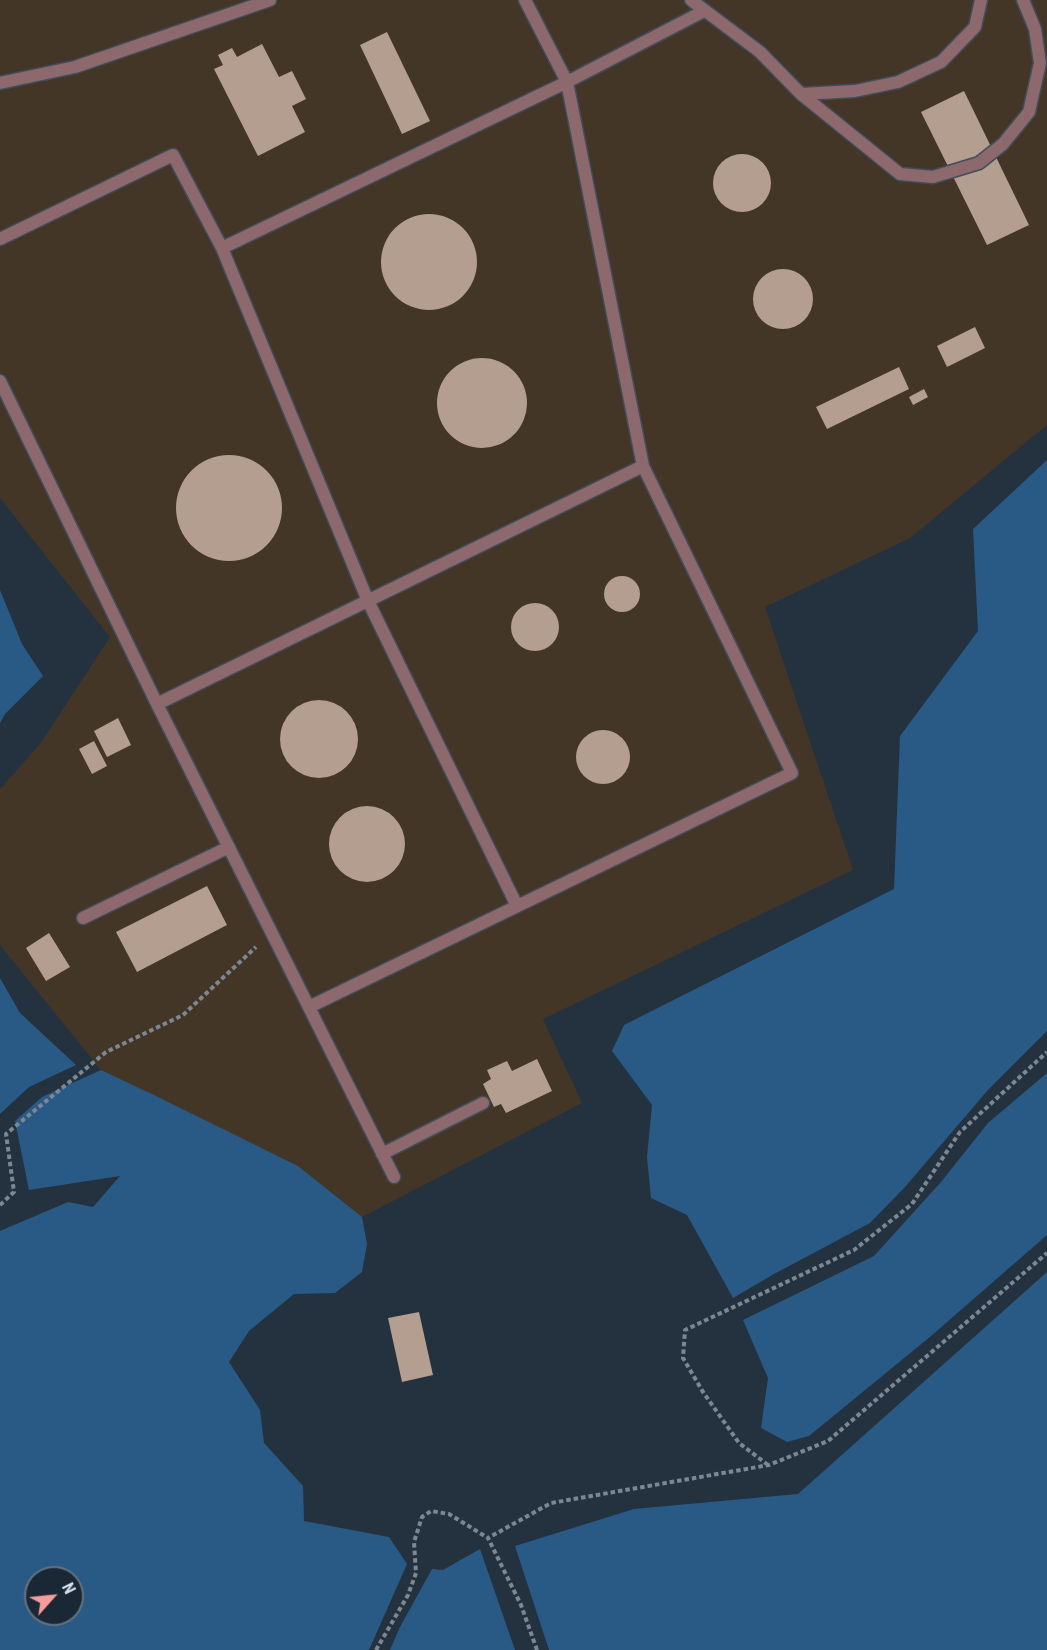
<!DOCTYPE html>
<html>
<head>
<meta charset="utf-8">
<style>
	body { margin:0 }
	#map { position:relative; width:1047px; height:1650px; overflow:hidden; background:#243240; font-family:"Roboto Condensed",sans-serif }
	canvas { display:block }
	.north { position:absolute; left:24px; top:1566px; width:60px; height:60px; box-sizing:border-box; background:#1a2836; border:2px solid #65717d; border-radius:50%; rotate:63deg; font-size:16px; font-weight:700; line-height:24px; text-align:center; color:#d6dfe8 }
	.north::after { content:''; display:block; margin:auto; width:21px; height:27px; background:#f59b9a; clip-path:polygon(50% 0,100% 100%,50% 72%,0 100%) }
</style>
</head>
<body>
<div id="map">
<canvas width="1047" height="1650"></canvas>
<div class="north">N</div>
</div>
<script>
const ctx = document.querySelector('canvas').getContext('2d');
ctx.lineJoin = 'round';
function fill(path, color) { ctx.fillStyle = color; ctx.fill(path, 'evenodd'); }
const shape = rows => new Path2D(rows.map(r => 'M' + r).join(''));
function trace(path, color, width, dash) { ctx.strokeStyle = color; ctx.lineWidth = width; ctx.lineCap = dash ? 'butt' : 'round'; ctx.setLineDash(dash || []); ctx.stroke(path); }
const industrial = shape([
	[0,0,1047,0,1047,425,910,538,765,607,853,870,543,1019,582,1103,362,1217,298,1166,101,1070,0,945,0,789,40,744,110,637,0,498]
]);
const green = shape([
	[1047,460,1047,1031,987,1091,905,1187,870,1223,774,1274,733,1298,687,1215,651,1198,647,1157,652,1105,612,1051,624,1025,894,889,900,736,978,631,973,529],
	[0,590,22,644,43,676,5,714,0,723],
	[0,978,20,1013,76,1065,29,1087,0,1114],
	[101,1070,156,1096,298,1166,362,1217,367,1244,362,1272,335,1293,294,1294,249,1331,229,1362,260,1410,264,1443,303,1486,304,1521,389,1537,407,1564,369,1650,0,1650,0,1231,68,1202,93,1207,120,1176,29,1190,15,1121,42,1097],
	[36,1578,72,1578,72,1614,36,1614],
	[1047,1073,1047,1235,931,1336,809,1436,787,1442,761,1428,768,1378,743,1320,874,1256,941,1182,988,1123],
	[1047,1272,1047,1650,549,1650,515,1546,634,1509,798,1494],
	[480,1549,515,1650,390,1650,400,1627,432,1569,443,1570]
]);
const building = shape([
	[387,32,430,121,402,134,360,45],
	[262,44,279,77,292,71,306,99,292,106,305,132,258,156,214,69,223,65,218,55,232,48,237,57],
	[964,91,1029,225,987,245,921,112],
	'713 183a29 29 0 1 1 58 0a29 29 0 1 1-58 0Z',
	'381 262a48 48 0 1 1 96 0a48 48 0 1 1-96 0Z',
	'753 299a30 30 0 1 1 60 0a30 30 0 1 1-60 0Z',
	[975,327,985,348,947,367,937,346],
	'437 403a45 45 0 1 1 90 0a45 45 0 1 1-90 0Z',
	[899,367,909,389,827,429,816,407],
	[924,389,928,397,913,405,909,397],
	'176 508a53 53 0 1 1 106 0a53 53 0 1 1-106 0Z',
	'604 594a18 18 0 1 1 36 0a18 18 0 1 1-36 0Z',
	'511 627a24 24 0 1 1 48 0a24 24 0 1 1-48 0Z',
	'280 739a39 39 0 1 1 78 0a39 39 0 1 1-78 0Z',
	[118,718,131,745,107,757,94,731],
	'576 757a27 27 0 1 1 54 0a27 27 0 1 1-54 0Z',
	[94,741,107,766,92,774,79,749],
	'329 844a38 38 0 1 1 76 0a38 38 0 1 1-76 0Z',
	[207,886,227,925,137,972,116,932],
	[49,933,70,967,46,981,26,948],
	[537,1059,552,1091,506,1113,501,1104,494,1107,483,1084,491,1079,487,1070,507,1061,512,1071],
	[419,1312,433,1375,402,1382,388,1318]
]);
const path = shape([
	[0,1205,14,1192,6,1134,106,1052,183,1015,256,947],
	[768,1465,739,1443,703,1392,683,1358,685,1330,854,1250,912,1204,960,1132,1047,1052],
	[376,1650,408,1595,416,1573,414,1542,422,1517,431,1511,449,1514,488,1538],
	[537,1650,521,1605,488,1538,551,1503,769,1465,828,1441,1047,1253]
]);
const service = shape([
	[691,0,760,52,801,94,900,174,933,177,979,163,1003,144,1029,112,1040,63,1035,29,1023,0],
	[0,83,75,67,270,0],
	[801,94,855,91,898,82,941,62,975,27,981,0],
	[0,239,173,155,222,248,368,601,517,906],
	[222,248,567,82,704,11],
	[0,381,157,704,394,1177],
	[157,704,643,466,567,82,525,0],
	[83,918,229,847],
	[309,1007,792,773,643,466],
	[382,1154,483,1103]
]);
fill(industrial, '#433627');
fill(green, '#295a86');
fill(building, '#b39e90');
trace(service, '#404e5b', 15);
trace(path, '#7c8793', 4, [4.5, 3]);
trace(service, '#8d686c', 12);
</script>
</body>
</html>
